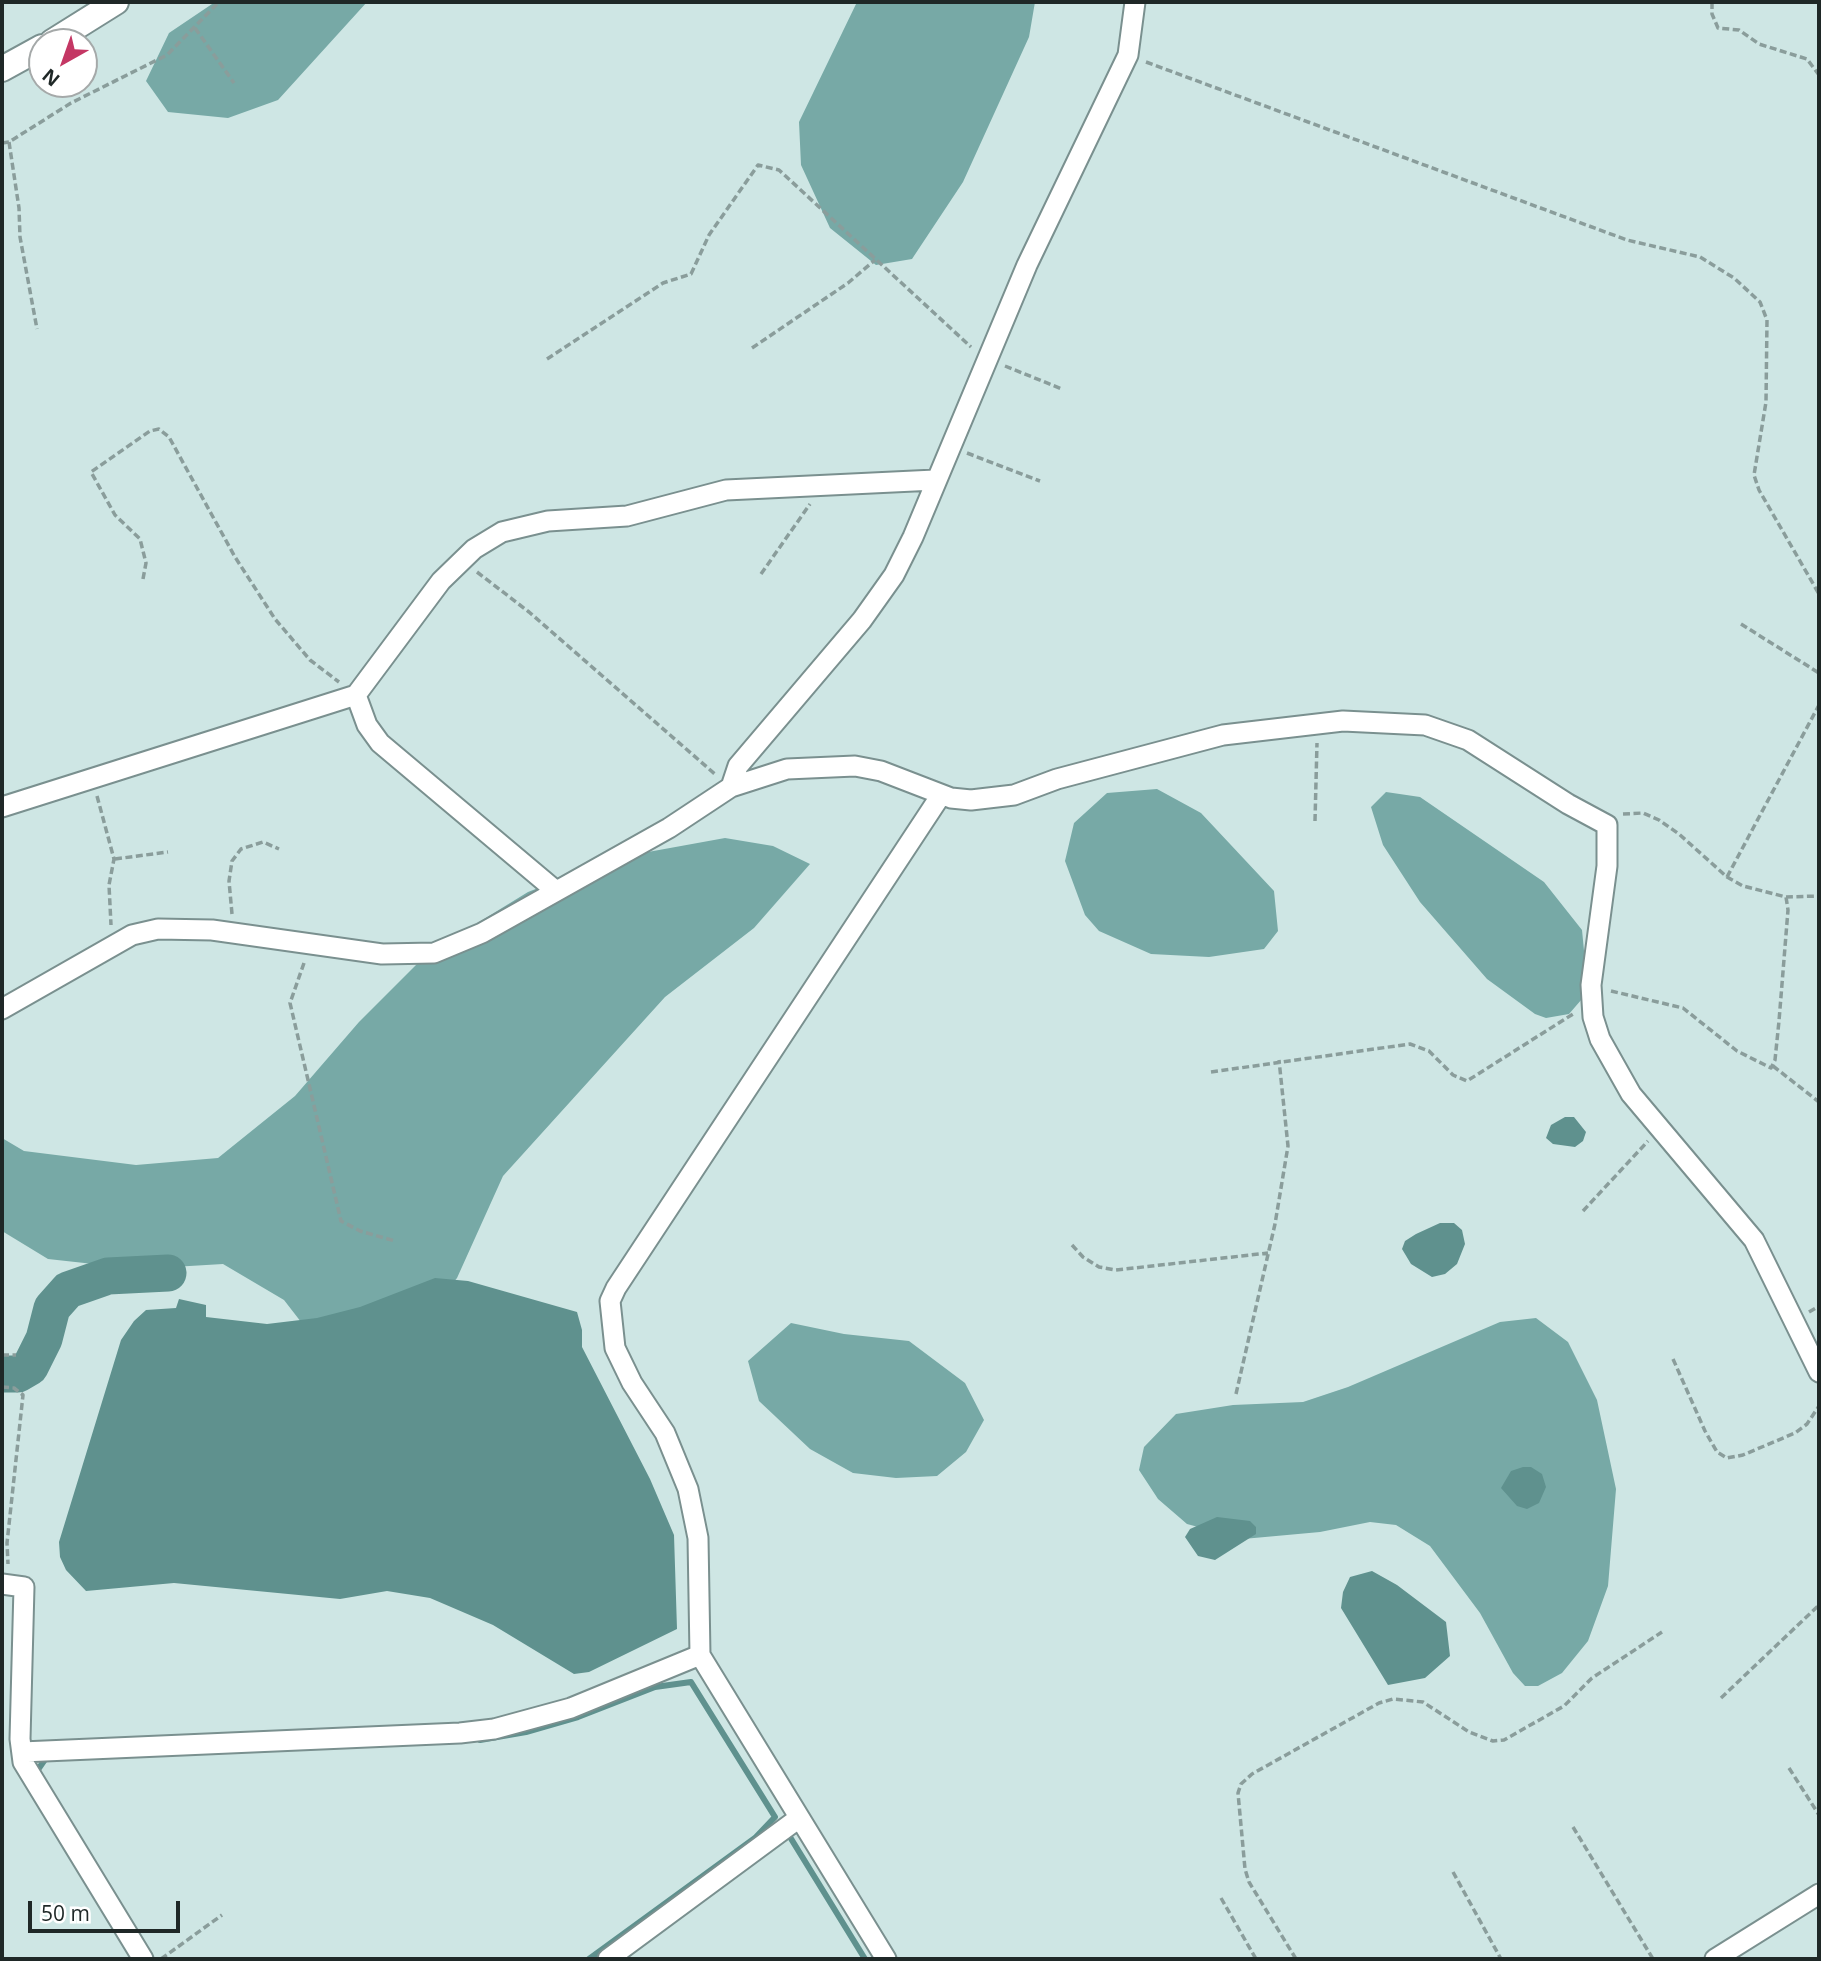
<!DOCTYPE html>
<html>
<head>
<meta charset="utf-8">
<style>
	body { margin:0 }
	#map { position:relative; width:1821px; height:1961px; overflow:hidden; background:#cee6e4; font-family:"Open Sans",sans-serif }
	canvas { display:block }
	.frame { position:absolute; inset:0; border:4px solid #1f2827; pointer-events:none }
	.north { position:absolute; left:28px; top:28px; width:70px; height:70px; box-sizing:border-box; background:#fff; border:2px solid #a5a9a9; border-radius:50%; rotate:220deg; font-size:19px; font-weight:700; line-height:28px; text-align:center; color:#1f2827 }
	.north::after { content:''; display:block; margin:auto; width:24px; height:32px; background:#c43764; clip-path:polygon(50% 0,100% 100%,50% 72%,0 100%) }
	.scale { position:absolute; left:28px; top:1901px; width:152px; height:32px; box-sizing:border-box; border:4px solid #1f2827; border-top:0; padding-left:9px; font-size:21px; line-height:24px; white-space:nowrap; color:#1f2827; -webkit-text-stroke:5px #fff; paint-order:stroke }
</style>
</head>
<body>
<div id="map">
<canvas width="1821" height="1961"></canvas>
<div class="frame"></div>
<div class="north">N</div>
<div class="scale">50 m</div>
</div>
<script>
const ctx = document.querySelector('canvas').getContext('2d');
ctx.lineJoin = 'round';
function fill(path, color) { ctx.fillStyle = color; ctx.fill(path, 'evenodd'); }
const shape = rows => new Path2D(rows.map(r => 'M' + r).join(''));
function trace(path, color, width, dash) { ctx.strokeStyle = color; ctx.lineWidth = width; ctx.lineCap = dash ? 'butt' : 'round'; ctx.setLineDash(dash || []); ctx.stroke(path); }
const forest = shape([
	[215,2,367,2,278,100,228,118,168,112,146,81,169,33],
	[857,2,1035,2,1029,37,963,182,912,259,876,265,830,228,801,165,799,122],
	[1157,789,1201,813,1274,891,1278,931,1264,949,1209,957,1151,954,1099,931,1085,915,1065,861,1074,823,1107,793],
	[1386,792,1420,797,1544,882,1582,930,1588,992,1569,1014,1546,1018,1535,1014,1487,979,1420,902,1383,845,1371,807],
	[725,838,773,846,810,864,754,928,665,997,503,1176,457,1278,409,1337,332,1362,284,1300,223,1264,139,1269,48,1259,2,1231,2,1138,24,1151,136,1165,218,1158,295,1096,359,1022,427,954,528,892,615,858],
	[1536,1318,1568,1342,1597,1400,1616,1489,1608,1586,1588,1641,1562,1673,1538,1686,1525,1686,1513,1673,1480,1613,1430,1546,1396,1525,1370,1522,1320,1532,1243,1539,1187,1524,1158,1499,1139,1470,1144,1447,1176,1414,1233,1405,1303,1402,1348,1387,1500,1322],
	[791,1323,844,1334,909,1341,965,1383,984,1420,966,1452,937,1476,896,1478,853,1473,810,1449,759,1401,748,1361]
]);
const water = shape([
	[1565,1117,1574,1117,1586,1132,1583,1141,1575,1147,1553,1144,1546,1138,1551,1125],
	[1440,1223,1454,1223,1462,1230,1465,1244,1457,1264,1445,1274,1432,1277,1411,1264,1402,1249,1405,1241,1416,1234],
	[435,1278,468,1281,577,1312,582,1330,582,1347,650,1479,674,1535,677,1629,589,1672,574,1674,493,1625,430,1598,387,1591,340,1599,174,1583,86,1591,66,1570,60,1557,59,1542,121,1340,134,1321,146,1310,176,1308,179,1299,206,1305,206,1317,267,1324,317,1318,360,1307],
	[1523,1467,1531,1467,1542,1474,1546,1487,1539,1503,1527,1509,1517,1506,1501,1488,1511,1471],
	[1217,1517,1250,1521,1256,1527,1256,1534,1215,1560,1198,1556,1185,1537,1190,1529],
	[1372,1571,1397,1585,1446,1622,1450,1656,1425,1678,1388,1685,1341,1608,1343,1592,1350,1577]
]);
const stream = shape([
	[480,1740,526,1732,578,1717,655,1687,691,1682,775,1817,755,1838,589,1959],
	[40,1775,37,1771,46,1758,49,1758],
	[790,1837,865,1959]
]);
const river = shape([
	[2,1374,18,1374,30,1367,44,1339,52,1308,68,1290,108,1276,168,1273]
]);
const path = shape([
	[1712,2,1712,14,1718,28,1739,30,1759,44,1807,59,1819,75],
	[195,28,234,83],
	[1146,62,1627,240,1700,257,1734,278,1760,302,1767,320,1766,402,1754,475,1759,490,1819,594],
	[9,142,19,208,20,237,37,329],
	[2,143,9,142,71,103,167,55,219,2],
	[752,348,848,283,875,260],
	[547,359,663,283,691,274,709,235,758,165,779,170,971,347],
	[1005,366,1062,389],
	[967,453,1040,481],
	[477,572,529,612,716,775],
	[761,574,810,504],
	[143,579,146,563,140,539,115,515,91,472,150,431,159,429,169,437,235,557,275,619,310,660,339,682],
	[1741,624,1819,673],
	[97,796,114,859,109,885,111,925],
	[1623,814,1643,813,1659,820,1679,834,1727,877,1743,886,1786,897,1819,896],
	[1315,821,1317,743],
	[115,859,168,852],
	[1727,877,1819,705],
	[232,914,229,881,232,861,241,849,263,842,279,849],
	[304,963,290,1003,341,1221,360,1231,395,1241],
	[1611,991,1683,1008,1737,1051,1771,1068,1775,1060,1779,1021,1788,910,1786,897],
	[1773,1066,1819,1102],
	[1211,1072,1410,1044,1429,1051,1453,1075,1467,1081,1573,1014],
	[1583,1211,1648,1141],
	[1072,1245,1083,1257,1099,1267,1116,1270,1268,1253],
	[1809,1312,1819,1306],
	[2,1355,16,1355],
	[1673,1359,1705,1431,1717,1452,1727,1458,1743,1455,1795,1433,1807,1424,1819,1406],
	[2,1387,14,1388,23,1395,7,1543,8,1564],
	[1236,1394,1275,1224,1288,1146,1279,1060],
	[1721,1698,1819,1605],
	[1789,1768,1819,1815],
	[1573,1827,1653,1959],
	[1453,1872,1501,1959],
	[1221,1898,1256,1959],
	[161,1959,222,1915],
	[1296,1959,1249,1882,1245,1869,1238,1793,1241,1784,1252,1774,1379,1703,1393,1699,1423,1702,1469,1732,1493,1741,1504,1740,1564,1706,1592,1678,1662,1632]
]);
const minor = shape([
	[356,695,367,725,380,743,556,891],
	[731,787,738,766,862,620,894,575,913,537,1027,265,1128,55,1135,2],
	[2,807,356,695,441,581,474,549,502,532,548,521,627,516,726,490,935,480],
	[2,1009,132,935,158,929,212,930,382,954,434,953,482,933,669,828,731,787,787,769,855,766,881,771,951,798,971,800,1014,795,1057,779,1223,735,1343,721,1425,725,1468,740,1568,804,1607,825,1607,866,1591,985,1593,1017,1600,1039,1631,1094,1754,1240,1819,1372],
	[2,1584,24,1587,20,1739,23,1762,143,1959],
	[22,1752,460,1733,494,1729,571,1708,700,1655],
	[608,1959,799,1818],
	[886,1959,700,1655,698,1538,688,1489,665,1433,632,1383,615,1348,610,1301,616,1288,941,795],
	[1715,1959,1819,1894]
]);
const tertiary = shape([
	[52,42,116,2],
	[2,69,42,47]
]);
fill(forest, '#77a9a6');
fill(water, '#5f918e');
trace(stream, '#5f918e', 6);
trace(river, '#5f918e', 37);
trace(minor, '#7a908f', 23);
trace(tertiary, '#7a908f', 28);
trace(path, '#8a9d9b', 3.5, [7, 3.5]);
trace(minor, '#fff', 19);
trace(tertiary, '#fff', 24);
</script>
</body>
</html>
